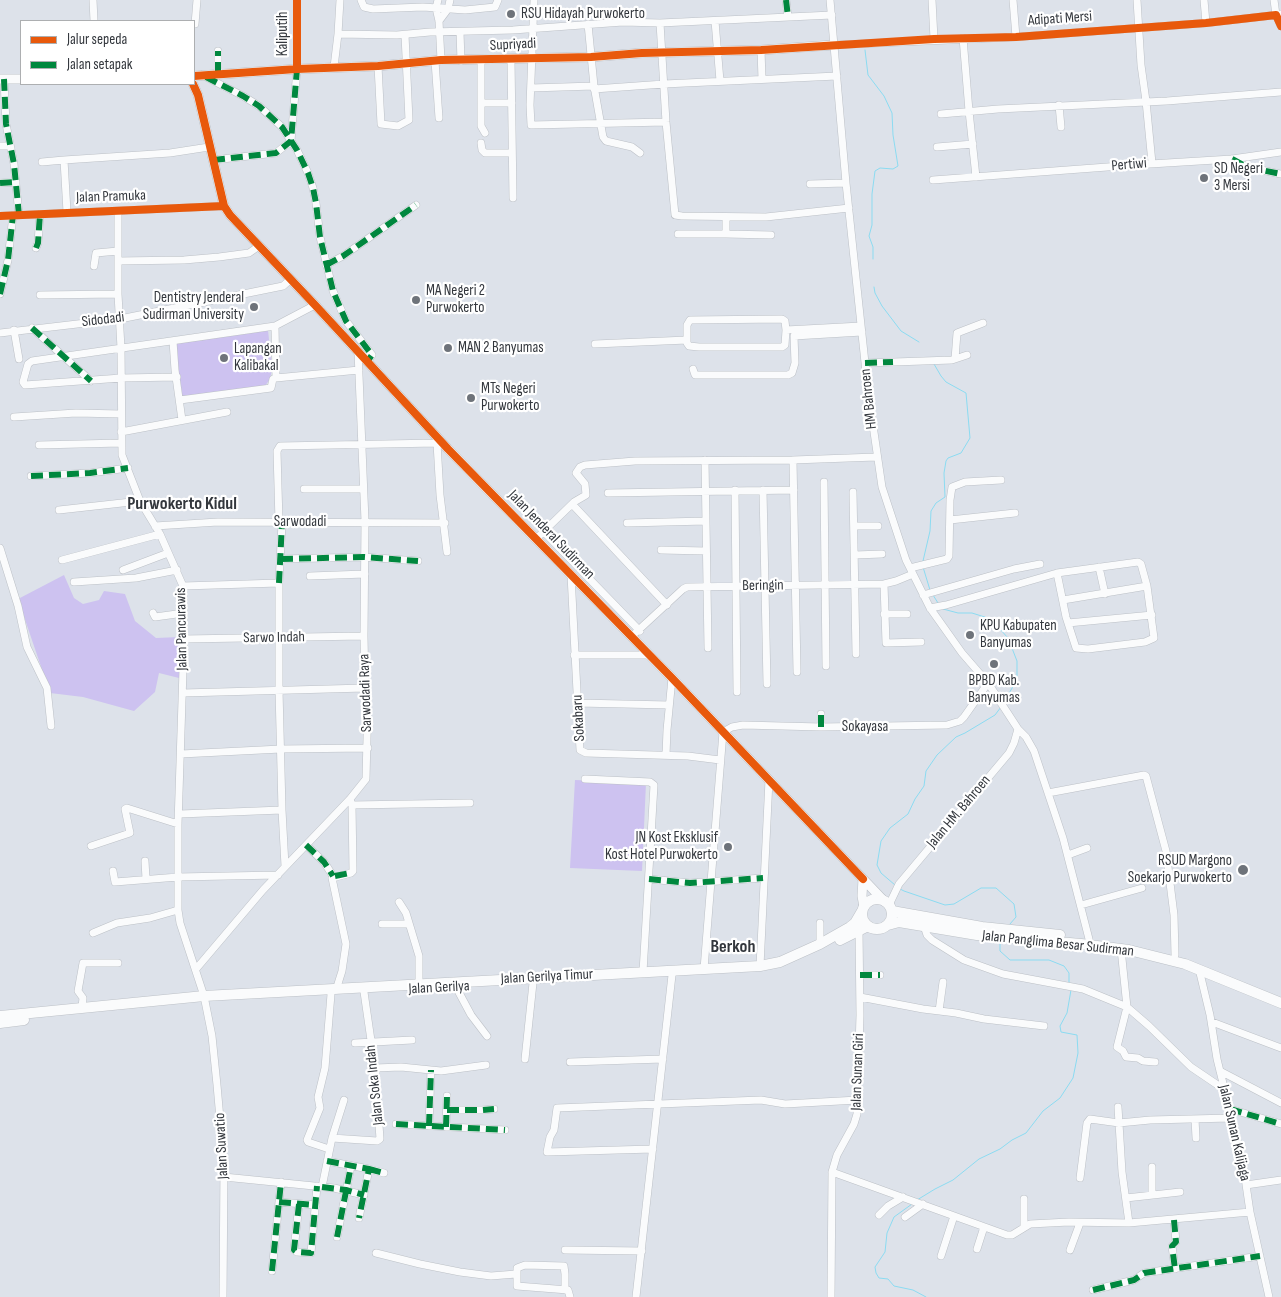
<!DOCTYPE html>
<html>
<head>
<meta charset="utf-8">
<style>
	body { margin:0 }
	#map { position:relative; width:1281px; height:1297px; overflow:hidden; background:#dde2ea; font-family:"Sofia Sans Condensed",sans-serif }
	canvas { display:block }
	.legend { position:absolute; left:20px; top:20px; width:175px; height:65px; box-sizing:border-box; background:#fff; border:1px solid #adafb1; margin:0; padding:6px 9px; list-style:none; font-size:15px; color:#33373d }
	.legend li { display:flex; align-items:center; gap:10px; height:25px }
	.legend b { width:25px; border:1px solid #adafb1 }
</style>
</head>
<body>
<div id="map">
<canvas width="1281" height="1297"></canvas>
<ul class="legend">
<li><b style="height:6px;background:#e8590c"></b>Jalur sepeda</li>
<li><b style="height:6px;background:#00873e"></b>Jalan setapak</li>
</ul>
</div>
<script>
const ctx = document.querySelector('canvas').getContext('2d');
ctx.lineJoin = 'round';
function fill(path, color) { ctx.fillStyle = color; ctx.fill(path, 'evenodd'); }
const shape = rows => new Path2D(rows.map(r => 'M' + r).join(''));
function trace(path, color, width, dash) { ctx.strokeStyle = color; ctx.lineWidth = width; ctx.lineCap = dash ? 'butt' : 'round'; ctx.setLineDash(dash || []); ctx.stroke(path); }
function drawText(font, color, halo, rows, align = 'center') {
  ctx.font = font + ' "Sofia Sans Condensed",sans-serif'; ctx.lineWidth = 4.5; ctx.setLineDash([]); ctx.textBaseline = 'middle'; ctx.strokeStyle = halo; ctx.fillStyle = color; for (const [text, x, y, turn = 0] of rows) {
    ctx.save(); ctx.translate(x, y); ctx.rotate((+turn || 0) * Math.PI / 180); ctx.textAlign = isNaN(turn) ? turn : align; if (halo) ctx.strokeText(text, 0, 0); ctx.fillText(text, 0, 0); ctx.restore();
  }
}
const green = shape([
	[268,330,272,369,270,379,265,386,183,401,175,348,176,344,179,342],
	[64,575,74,598,83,604,99,600,104,591,125,594,135,621,156,638,180,637,179,678,159,673,155,692,134,711,83,697,50,693,18,599],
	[575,780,646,783,642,871,570,868]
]);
const stream = shape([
	[865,50,868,75,884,96,892,113,893,135,898,166,893,169,880,168,875,171,872,194,872,225,869,236,873,247,873,259],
	[874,287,875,293,882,306,901,331,919,342],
	[923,561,930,531,931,511,936,503,945,497,944,473,946,461,948,458,961,453,970,438,966,393,946,382,941,376,934,364],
	[923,567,930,590],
	[933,595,938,603],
	[943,609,958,613,972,613,991,619,1008,638,1017,661,1017,675,1015,683,1004,702],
	[895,885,881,873,877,865,881,841,890,828,908,814,915,799,924,786,926,771,937,755,956,737,965,733,995,715,1001,707],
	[900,889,904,891,945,905,954,904,981,888,996,888,1014,904,1016,917,1010,924],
	[1000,941,1000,951,1010,960,1049,960,1064,966,1069,973,1069,984],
	[917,1200,935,1189,953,1180,979,1159,1000,1149,1012,1140,1026,1133,1043,1111,1060,1098,1073,1078,1078,1053,1077,1035,1061,1032,1060,1026,1067,1013,1071,990],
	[912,1204,894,1217,887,1233,885,1252,875,1267,876,1273,879,1278,888,1279,894,1286,913,1290,926,1297]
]);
const minor = shape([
	[93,0,94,21],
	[361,0,364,7,373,9,423,7,465,10,495,7,498,0],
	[438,0,436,8,439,21,441,60],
	[534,0,530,105,531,125,666,122],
	[786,0,788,17],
	[830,0,846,183,868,391,882,487,906,560,930,608,962,653,988,683,1018,729,1014,743,1009,753,899,884,889,905],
	[932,0,934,39],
	[1013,0,1016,37],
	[1137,0,1141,65,1146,101,1152,163],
	[1204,0,1206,23],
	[1274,0,1276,15,1281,14],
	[439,21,448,9,450,0],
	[715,21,720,81],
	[660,23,666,122,675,215,682,216,766,217,849,208],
	[195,24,197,0],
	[588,24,594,86,603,137,606,141,632,147,640,153],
	[460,32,461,61],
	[338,34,340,0],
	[963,38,969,111,976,177],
	[834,45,1016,37,1206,23,1276,15,1281,26],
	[761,50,762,79],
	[511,60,513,198],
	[435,61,439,118],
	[481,61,481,126,485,133],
	[378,66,381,124,398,126,409,120,405,35],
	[334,67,338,34,397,35,430,32,513,30,623,22,660,23,832,15],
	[218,74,218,51],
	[202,75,243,96,259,106,282,127,297,150,308,173,313,188,316,203,320,237,333,291,346,321,372,355,367,362],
	[4,79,6,124,14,164,19,215],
	[531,88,594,86],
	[594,89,664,84,837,76],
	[481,103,512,103],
	[1059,105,1061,127],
	[941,114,998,109,1167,101,1281,92],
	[481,143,482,150,485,153,512,153],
	[0,146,10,146],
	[937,147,973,144],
	[1232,159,1247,167,1281,174],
	[213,160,276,153,291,141,297,69,297,0],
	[42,162,64,160],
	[933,180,1134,165,1232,159,1281,152],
	[0,183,16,182],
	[810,184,846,183],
	[118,211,118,294,121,348,122,455,140,501,160,534,183,586,184,639,178,824,178,910,180,923,204,996,212,1036,217,1085,224,1164,223,1297],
	[67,212,64,160,170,153,209,147],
	[0,216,224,206],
	[726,217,726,234,771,235],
	[678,234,726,234],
	[36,248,38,243,40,214],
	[118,261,184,260,219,257,249,253,259,246],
	[326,265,343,256,416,205],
	[94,266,96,253,118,251],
	[0,294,8,260,13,215],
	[40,295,118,294],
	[275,326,276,378,359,370],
	[32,328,91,381],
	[14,330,19,359],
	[786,330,785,321,782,319,690,320,687,325,687,343,689,346,699,347,782,347,785,345,786,330,861,326],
	[0,333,120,319,278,287,283,286,291,279],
	[173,341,175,370,182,420],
	[595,344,687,340],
	[955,359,967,355],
	[865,363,952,360,955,359,957,333,983,323],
	[693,369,695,375,788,375,792,373,795,363,794,336,862,332],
	[177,377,121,378,25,385,23,382,28,364,32,361,275,326,315,305],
	[180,400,271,388,273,379,276,378],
	[14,417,76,413,121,414],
	[121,432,227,412],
	[440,441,437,443,440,495,447,552],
	[39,445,121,443],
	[705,460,708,648],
	[793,460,876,457],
	[31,476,90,473,128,468],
	[824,482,826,666],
	[304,489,363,489],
	[735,490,737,692],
	[763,490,767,684],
	[853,492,856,654],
	[608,493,794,490],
	[572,504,667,605],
	[59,510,140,501],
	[950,520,1015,513],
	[279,522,277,451,280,446,437,443],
	[282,523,279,583,279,690,282,810,285,866],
	[627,523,706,521],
	[155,526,218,522,445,523],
	[854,526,878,526],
	[544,532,640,631],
	[536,539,574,502,586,495,585,484,576,473,580,467,585,465,635,461,793,460,797,672],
	[0,548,18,606,27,647,47,688,51,726],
	[661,550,706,551],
	[855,555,882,554],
	[281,559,364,557,418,561],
	[62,560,160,534],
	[1099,567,1105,594],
	[910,568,947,559,949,556,950,500,952,487,965,482,1001,480],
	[123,570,168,553],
	[571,575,580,750,586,753,688,756,720,760],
	[310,576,365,574],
	[74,582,136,578,177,570],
	[884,584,886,643,921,642],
	[183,586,279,583],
	[923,595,1014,569,1040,564],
	[1063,600,1147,586],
	[930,608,946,605,1057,573,1138,562,1141,564,1147,586,1154,638,1145,642,1088,649,1076,648,1066,617,1057,573],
	[153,613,155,617,184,613],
	[884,614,907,614],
	[1068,623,1152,615],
	[631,637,683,589,687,587,884,584,896,581,913,574],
	[184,639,364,636],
	[574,655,649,655],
	[183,693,365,688],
	[578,703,669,705],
	[821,727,821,714],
	[1018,729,1026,737,1034,751,1063,838,1089,939],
	[181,754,281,749,368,748],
	[666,755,667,730,672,678],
	[585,779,650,782,654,785,643,972],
	[1048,793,1144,775,1146,776,1166,851,1174,915,1175,955],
	[352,805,470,803],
	[180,814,282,810],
	[306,845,324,862,333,876],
	[91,846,130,833,125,809,127,808,178,824],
	[1068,855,1087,848],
	[145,861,146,879],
	[113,871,115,882,178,877,278,875],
	[649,879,690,883,763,878],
	[399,902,406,913,419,956,419,984],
	[1081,905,1142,888],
	[820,923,820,944],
	[382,924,409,924],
	[924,926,927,935,932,940,964,960,1003,974,1083,989,1127,1007,1117,1047,1123,1051,1126,1057,1138,1058,1143,1061,1155,1062],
	[93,933,117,923,150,918,178,910],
	[1121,949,1127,1007,1149,1026,1191,1067,1225,1090],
	[760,966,769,780],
	[196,969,263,890,350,799,366,779,368,697,365,688,364,636,365,521,358,351],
	[704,969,723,732,732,727,743,725,821,727,947,725,960,721,964,717,988,683],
	[1199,969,1210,1015,1217,1059,1243,1164,1250,1212,1269,1297],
	[860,975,880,975],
	[456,987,471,1015,487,1036],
	[336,990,342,971,346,944,332,878,351,873,353,871,352,805,350,799],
	[860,997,923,1009,956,1013,984,1019,1044,1026],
	[82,1007,83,998,78,991,83,963,118,963],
	[939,1011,943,982],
	[1212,1022,1281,1048],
	[355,1043,412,1040],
	[525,1059,533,983],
	[570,1062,663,1059],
	[375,1068,401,1067,441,1071,486,1065],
	[1220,1071,1281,1103],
	[1118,1107,1122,1172,1129,1223],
	[1230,1109,1281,1124],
	[447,1110,482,1110,494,1109],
	[1195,1119,1196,1138],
	[396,1124,505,1130],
	[429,1126,431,1070],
	[446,1127,447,1096],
	[332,1138,344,1100],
	[329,1149,308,1142,307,1140,320,1108,318,1097,325,1068,331,994],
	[653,1149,547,1152,550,1137,554,1130,557,1108,761,1100,785,1104,858,1100],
	[327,1161,369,1169,359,1218],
	[1152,1167,1152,1195],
	[369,1169,384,1173],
	[832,1172,1007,1235,1012,1235,1030,1224,1069,1222,1129,1223,1250,1212],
	[224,1177,334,1188,364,1195],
	[1080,1178,1087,1123,1090,1119,1119,1123,1150,1120,1231,1118],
	[1246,1185,1281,1180],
	[322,1187,332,1138,377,1141,380,1139,375,1068,364,992],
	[1126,1198,1180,1192],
	[1024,1199,1024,1227],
	[279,1202,316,1205],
	[299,1204,294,1250,297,1252,311,1253,317,1186],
	[879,1215,888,1206,903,1197],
	[905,1217,923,1204],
	[1174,1220,1176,1242,1172,1246,1175,1269],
	[337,1237,351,1166],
	[977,1249,984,1227],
	[565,1250,642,1251],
	[1070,1250,1080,1223],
	[376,1253,420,1264,460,1272,491,1276,516,1274],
	[941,1256,954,1216],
	[272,1271,281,1182],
	[565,1290,565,1274,564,1266,525,1265,517,1268,517,1286,568,1290,570,1297],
	[1093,1290,1134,1280,1144,1273,1260,1256],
	[636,1297,672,975],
	[831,1297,832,1172,837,1155,854,1124,857,1114,860,1015,859,930]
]);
const major = shape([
	[194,76,297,69,378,66,441,60,591,57,642,53,761,50,834,45],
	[0,79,21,79],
	[193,84,198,95,224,206,230,215,315,305,448,449,672,678,884,901],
	[863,879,862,896,864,907]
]);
const highway = shape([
	'862 914a15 15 0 1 1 30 0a15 15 0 1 1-30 0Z',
	[892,911,982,927,1060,935],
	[888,925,899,922,977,935,1081,944,1129,950,1185,964,1281,1003],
	[840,940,868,926],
	[0,1016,204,996,760,966,780,962,820,944,850,927,855,923,862,911],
	[0,1023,24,1020]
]);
const quiet = shape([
	[786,0,788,17],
	[194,24,195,24],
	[218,74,218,51],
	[206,77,243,96,259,106,282,127,297,150,308,173,313,188,316,203,320,237,333,291,346,321,372,355,367,362],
	[4,79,6,124,14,164,19,215],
	[1232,159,1247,167,1281,174],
	[213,160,276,153,291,141,297,69],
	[0,183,16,182],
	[36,248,38,243,40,214],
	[326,265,343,256,416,205],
	[0,294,8,260,13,215],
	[32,328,91,381],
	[865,363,893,362],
	[31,476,90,473,128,468],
	[281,559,364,557,418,561],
	[279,583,282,523],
	[821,727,821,714],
	[306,845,324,862,333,876],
	[335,876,350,873],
	[649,879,690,883,763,878],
	[860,975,880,975],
	[1230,1109,1281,1124],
	[447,1110,482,1110,494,1109],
	[396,1124,505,1130],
	[429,1126,431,1070],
	[446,1127,447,1096],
	[327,1161,369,1169,359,1218],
	[369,1169,384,1173],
	[322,1187,346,1190,364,1195],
	[279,1202,316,1205],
	[299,1204,294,1250,297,1252,311,1253,317,1186],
	[1174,1220,1176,1242,1172,1246,1175,1269],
	[337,1237,351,1166],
	[272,1271,281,1182],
	[1093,1290,1134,1280,1144,1273,1260,1256]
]);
const cycleway = shape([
	[297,0,297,69],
	[194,76,297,69,378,66,441,60,591,57,642,53,761,50,934,39,1016,37,1206,23,1276,15,1281,26],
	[193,84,198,95,224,206,230,215,315,305,448,449,672,678,863,879],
	[0,216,224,206]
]);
const markers = [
	[511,14,5,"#6e737a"],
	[1204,178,5,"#6e737a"],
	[416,300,5,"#6e737a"],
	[254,307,5,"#6e737a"],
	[448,348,5,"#6e737a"],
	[224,358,5,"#6e737a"],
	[471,398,5,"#6e737a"],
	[970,635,5,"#6e737a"],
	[994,664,5,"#6e737a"],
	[728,847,5,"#6e737a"],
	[1243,870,6,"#6e737a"]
];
const poiNames = [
	["RSU Hidayah Purwokerto",521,14],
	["SD Negeri",1214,169],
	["3 Mersi",1214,186],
	["MA Negeri 2",426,291],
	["Purwokerto",426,308],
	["Dentistry Jenderal",244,298,"right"],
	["Sudirman University",244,315,"right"],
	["MAN 2 Banyumas",458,348],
	["Lapangan",234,349],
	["Kalibakal",234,366],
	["MTs Negeri",481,389],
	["Purwokerto",481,406],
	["KPU Kabupaten",980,626],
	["Banyumas",980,643],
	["BPBD Kab.",994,681,"center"],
	["Banyumas",994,698,"center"],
	["JN Kost Eksklusif",718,838,"right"],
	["Kost Hotel Purwokerto",718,855,"right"],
	["RSUD Margono",1232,861,"right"],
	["Soekarjo Purwokerto",1232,878,"right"]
];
const streetNames = [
	["Adipati Mersi",1060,19,-4],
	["Kaliputih",283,34,-90],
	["Supriyadi",513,45,-3],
	["Pertiwi",1129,165,-5],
	["Jalan Pramuka",111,197,-2],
	["Sidodadi",103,320,-7],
	["HM Bahroen",869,399,-96],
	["Sarwodadi",300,522],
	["Jalan Jenderal Sudirman",551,535,46],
	["Beringin",763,586,-1],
	["Jalan Pancurawis",182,629,-91],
	["Sarwo Indah",274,638,-1],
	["Sarwodadi Raya",366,693,-92],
	["Sokabaru",579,718,-93],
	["Sokayasa",865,727],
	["Jalan HM. Bahroen",959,812,-50],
	["Jalan Panglima Besar Sudirman",1058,944,6],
	["Jalan Gerilya Timur",547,977,-3],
	["Jalan Gerilya",439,988,-3],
	["Jalan Sunan Giri",858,1072,-88],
	["Jalan Soka Indah",375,1085,-96],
	["Jalan Sunan Kalijaga",1234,1133,77],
	["Jalan Suwatio",222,1146,-93]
];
const quarterNames = [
	["Purwokerto Kidul",182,504],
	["Berkoh",733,947]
];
fill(green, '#cdc2f0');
trace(stream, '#8bdbf1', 1);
trace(minor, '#bcc0c6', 8);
trace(major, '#bcc0c6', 10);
trace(highway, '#bcc0c6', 11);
trace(minor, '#fafbfc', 7);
trace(major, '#fafbfc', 9);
trace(highway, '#fafbfc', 10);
trace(quiet, '#00873e', 6, [12, 6]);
trace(cycleway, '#e8590c', 8);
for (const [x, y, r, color] of markers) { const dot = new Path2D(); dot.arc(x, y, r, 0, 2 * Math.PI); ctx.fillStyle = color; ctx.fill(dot); trace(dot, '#fff', 2); }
drawText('15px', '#33373d', '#fff', poiNames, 'left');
drawText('15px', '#33373d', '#fff', streetNames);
drawText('bold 18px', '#33373d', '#fff', quarterNames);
</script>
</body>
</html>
